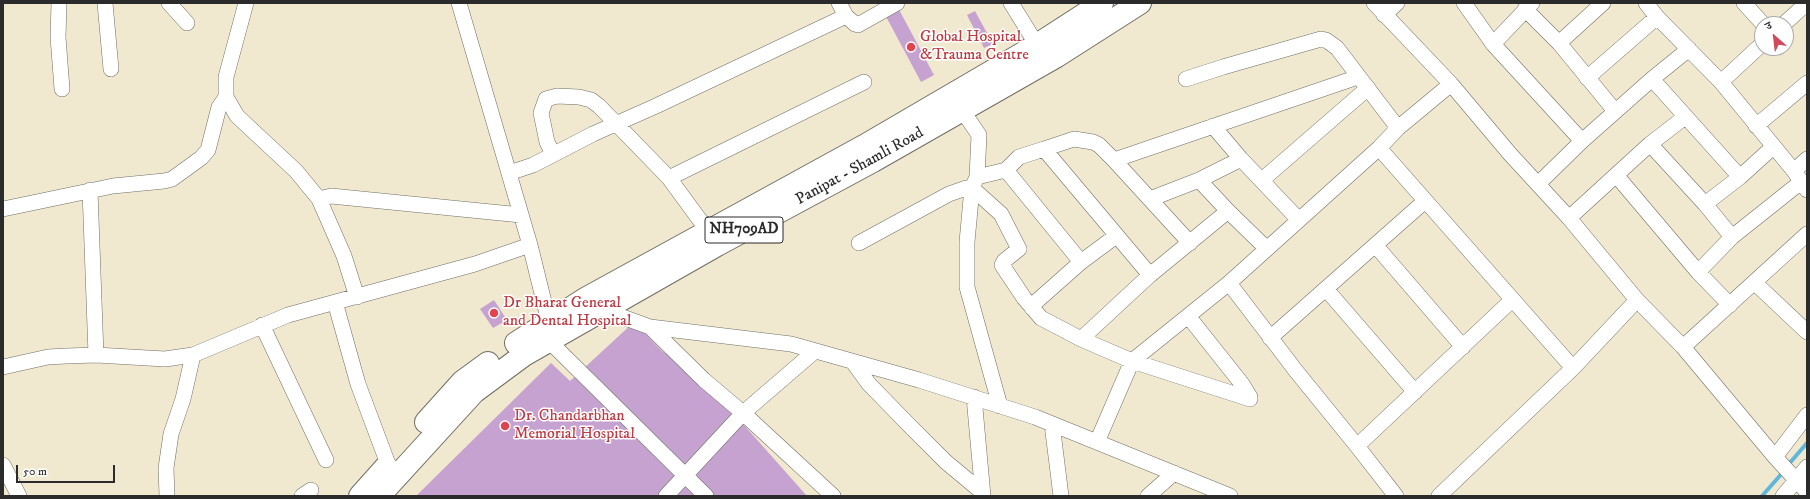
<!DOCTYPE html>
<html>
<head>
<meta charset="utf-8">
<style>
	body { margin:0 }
	#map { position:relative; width:1810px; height:499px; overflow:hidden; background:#f0e9d0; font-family:"IM FELL DW Pica","Noto Serif Devanagari",serif }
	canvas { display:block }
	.frame { position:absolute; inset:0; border:4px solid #2b2b2b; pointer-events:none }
	.north { position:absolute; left:1754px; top:16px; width:40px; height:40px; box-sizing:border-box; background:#fff; border:1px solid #aaa; border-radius:50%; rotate:332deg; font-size:11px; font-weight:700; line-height:16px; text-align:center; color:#2b2b2b }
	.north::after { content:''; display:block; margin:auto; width:14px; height:18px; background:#d1495b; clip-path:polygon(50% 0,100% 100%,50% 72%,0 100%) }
	.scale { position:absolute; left:16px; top:465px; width:99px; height:18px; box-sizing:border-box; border:2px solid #2b2b2b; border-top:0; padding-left:5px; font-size:12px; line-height:14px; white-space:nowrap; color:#2b2b2b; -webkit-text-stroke:3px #fff; paint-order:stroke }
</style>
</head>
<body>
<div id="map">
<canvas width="1810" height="499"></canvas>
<div class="frame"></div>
<div class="north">उ</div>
<div class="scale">50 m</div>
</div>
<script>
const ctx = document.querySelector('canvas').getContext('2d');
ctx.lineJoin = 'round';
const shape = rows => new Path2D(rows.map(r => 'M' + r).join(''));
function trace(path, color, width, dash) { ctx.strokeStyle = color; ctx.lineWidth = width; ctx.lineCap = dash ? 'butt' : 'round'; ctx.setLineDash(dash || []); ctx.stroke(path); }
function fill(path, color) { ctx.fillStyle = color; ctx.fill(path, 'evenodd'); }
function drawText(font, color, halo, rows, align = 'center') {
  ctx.font = font + ' "IM FELL DW Pica",serif'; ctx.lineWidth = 3; ctx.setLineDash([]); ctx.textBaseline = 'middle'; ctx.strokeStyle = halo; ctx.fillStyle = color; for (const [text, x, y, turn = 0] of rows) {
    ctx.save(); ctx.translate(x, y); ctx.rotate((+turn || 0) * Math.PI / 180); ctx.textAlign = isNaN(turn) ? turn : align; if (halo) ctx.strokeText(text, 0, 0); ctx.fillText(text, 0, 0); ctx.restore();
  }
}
const stream = shape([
	[1788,465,1807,443],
	[1762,496,1784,471]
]);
const building = shape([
	[896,4,934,75,921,82,883,11],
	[975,11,993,44,984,48,967,15],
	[494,300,507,320,493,328,480,309],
	[634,322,662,351,704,380,807,496,416,496,551,363,570,381]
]);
const minor = shape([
	[59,3,58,37,62,89],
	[105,3,111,69],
	[169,3,187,23],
	[246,3,226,77,226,97,237,116,296,171,319,199,344,256,357,297],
	[459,3,530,245,549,322,548,340,706,496],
	[839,3,846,16,855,24,858,25,897,3],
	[1011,3,1042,53],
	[1374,3,1451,84,1510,154,1569,218,1637,300,1683,347,1775,457,1807,492],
	[1464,3,1493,44,1582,141],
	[1646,3,1657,17,1721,82,1794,171,1807,190],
	[1744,3,1763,24],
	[1525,9,1559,43,1615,111],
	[1384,15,1397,3],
	[1784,24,1807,3],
	[1559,43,1603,3],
	[1493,44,1532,3],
	[1587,78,1657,17],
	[1186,79,1223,67,1321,39,1326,40,1337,48,1398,128],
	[1652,79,1740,177],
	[1721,82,1762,44],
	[962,110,979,135,977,177,972,188,967,242,967,287,1000,406],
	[1213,126,1241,159,1299,220],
	[1756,126,1807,83],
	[1650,144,1705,204,1732,237],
	[1379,148,1573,368],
	[1044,149,1074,139,1093,142,1099,145,1114,160],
	[553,154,547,142,541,113,546,99,557,96,579,97,591,100,599,106,669,178,713,238],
	[1006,170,1081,262],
	[1794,171,1807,159],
	[509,173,533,165,593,134,656,106,846,16],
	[1616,175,1698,272,1730,305],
	[977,177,1006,170,1019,157,1044,149,1150,275],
	[669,178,864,82],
	[1199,180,1228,211,1266,248],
	[1262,180,1368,88],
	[1538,184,1582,141,1652,79,1689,49],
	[90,190,96,355],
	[319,199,331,196,521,215],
	[1150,199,1199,180,1241,159],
	[1705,204,1740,177,1773,147],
	[3,209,113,186,164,181,172,179,201,158,208,150,219,107,226,97],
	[1569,218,1650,144,1685,117],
	[859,243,949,194,966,188,972,188,1001,214,1019,249,1004,261,1002,265,1024,298,1041,318,1081,339,1132,361,1250,399,1250,397,1242,384,1188,316],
	[1190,243,1114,160,1358,77],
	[1376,246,1463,347],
	[1698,272,1732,237,1801,182],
	[1229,283,1296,371,1357,446,1396,496],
	[1755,283,1807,332],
	[1326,289,1415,392],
	[335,302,358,384,388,464,397,472],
	[598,308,650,327,791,344,919,380,1035,417,1230,496],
	[1032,308,1037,301,1081,262,1116,236],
	[262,325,326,460],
	[650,327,704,380,743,413,833,496],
	[1270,338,1425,201],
	[1081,339,1150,275,1228,211],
	[1683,347,1807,234],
	[853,362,869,384,906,422,946,462,982,492],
	[3,367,48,357,66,356,96,355,165,359,193,355,288,315,475,264,530,245],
	[974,397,983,496],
	[1052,424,1061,496],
	[1097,442,1132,361,1229,283,1379,148,1398,128,1451,84],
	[1357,446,1512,300],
	[1775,457,1807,415],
	[3,465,19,496],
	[167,496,166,468,171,434,183,399,193,355],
	[302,496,311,490],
	[666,496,743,413,815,351],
	[1148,496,1174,473],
	[1439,496,1573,368,1637,300],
	[1783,496,1807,467]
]);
const highway = shape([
	[516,343,585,299,864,146,1037,45,1102,3],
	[426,422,462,382,488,363],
	[360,496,385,468],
	[379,496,474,392,524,355,717,245,873,161,1057,56,1140,3]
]);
const markers = [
	[911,47,5,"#e0444e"],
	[494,313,5,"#e0444e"],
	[505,426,5,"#e0444e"]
];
const shields = [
	[744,230,78]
];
const shieldNames = [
	["NH709AD",744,230]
];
const healthNames = [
	["Global Hospital",920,38],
	["&Trauma Centre",920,56],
	["Dr Bharat General",503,304],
	["and Dental Hospital",503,322],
	["Dr. Chandarbhan",514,417],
	["Memorial Hospital",514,435]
];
const streetNames = [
	["Panipat - Shamli Road",860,167,-29]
];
trace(stream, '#5fb7dc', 4);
fill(building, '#c6a2d1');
trace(minor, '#706e65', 16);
trace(highway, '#706e65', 24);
trace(minor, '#fff', 15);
trace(highway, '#fff', 22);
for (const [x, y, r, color] of markers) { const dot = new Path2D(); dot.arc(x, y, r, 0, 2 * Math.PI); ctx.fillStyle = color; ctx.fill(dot); trace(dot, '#fff', 1.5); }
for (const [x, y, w] of shields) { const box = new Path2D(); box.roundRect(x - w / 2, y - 13, w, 26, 3); ctx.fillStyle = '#fff'; ctx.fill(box); trace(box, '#2b2b2b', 1); }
drawText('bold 15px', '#2b2b2b', null, shieldNames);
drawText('16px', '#be3a42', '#fff', healthNames, 'left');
drawText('16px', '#2b2b2b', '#fff', streetNames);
</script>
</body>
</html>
